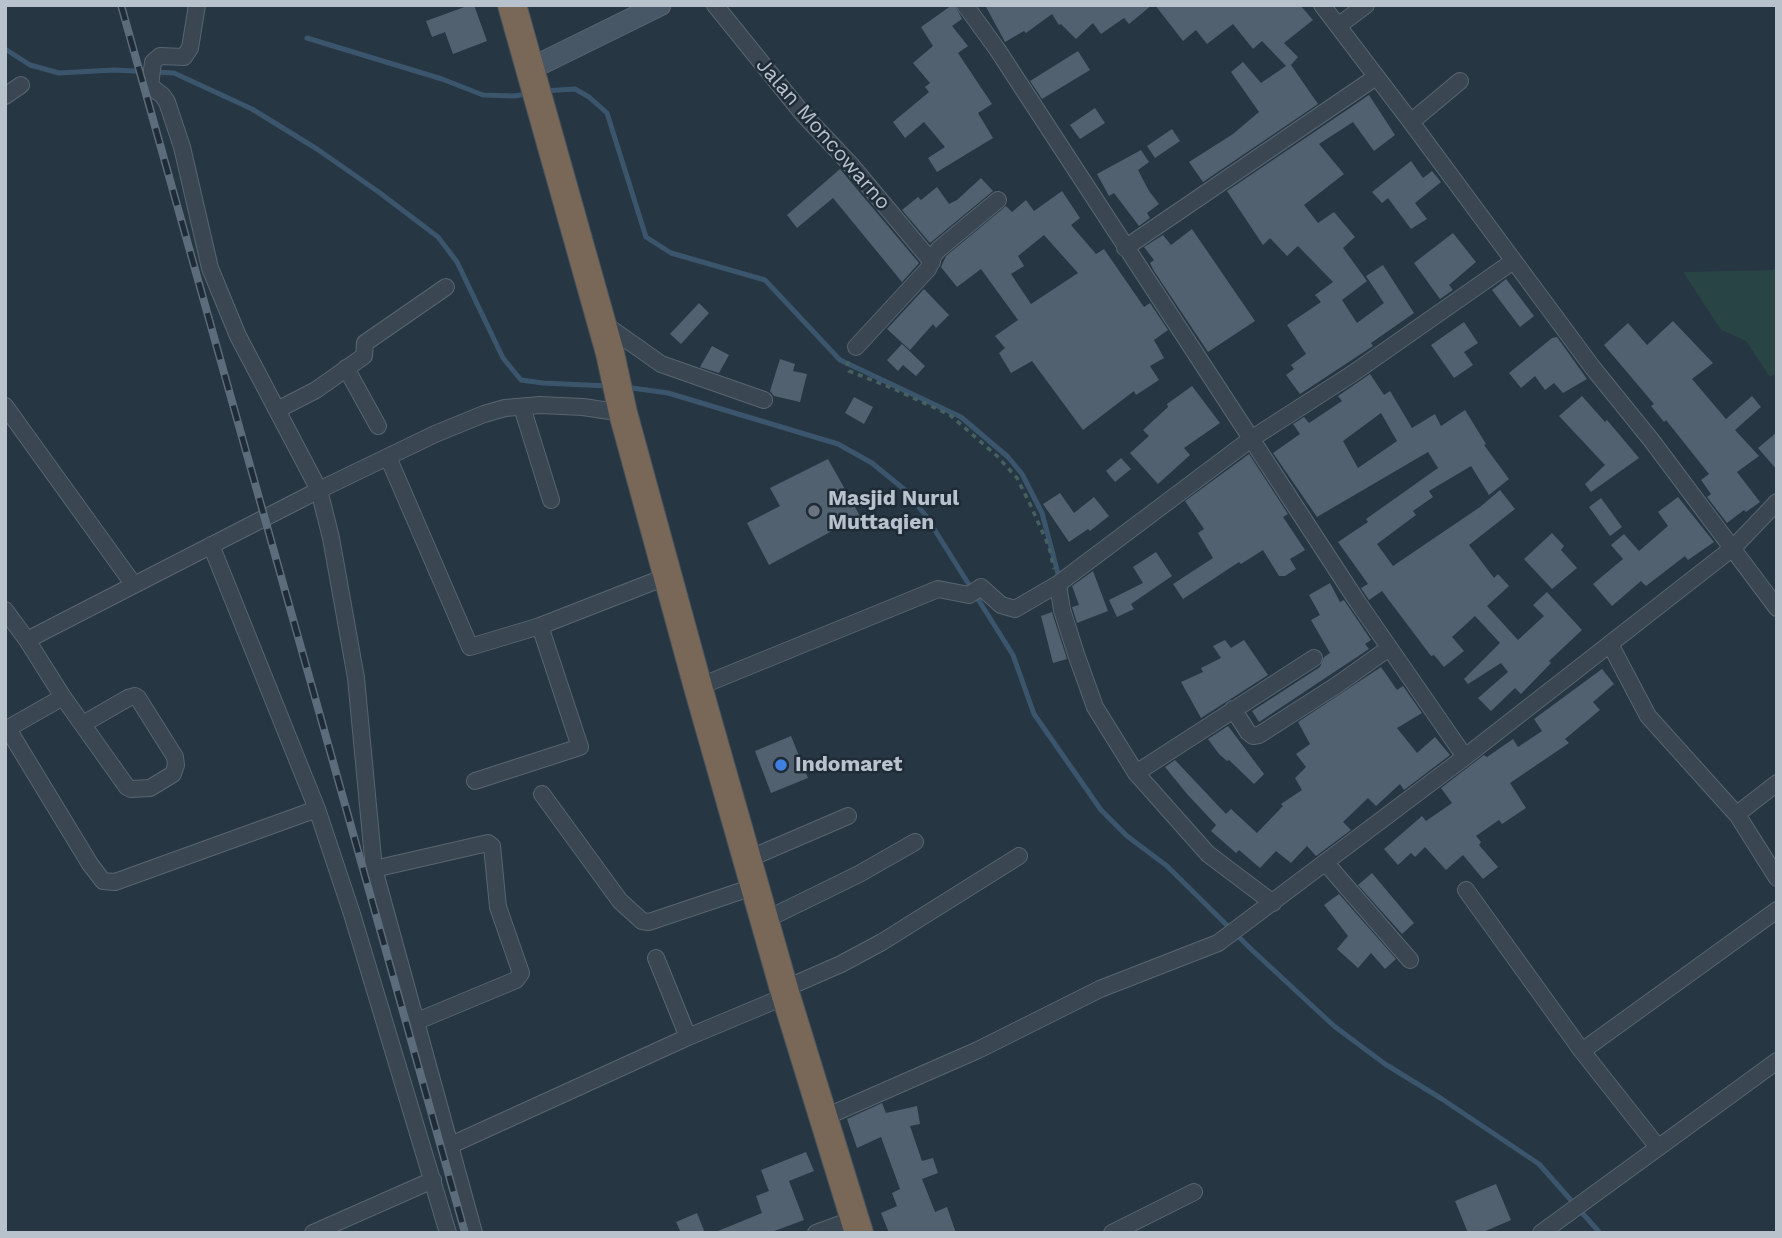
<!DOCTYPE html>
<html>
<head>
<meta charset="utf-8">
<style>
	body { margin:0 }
	#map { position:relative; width:1782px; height:1238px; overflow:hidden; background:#263643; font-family:"Work Sans",sans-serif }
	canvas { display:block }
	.frame { position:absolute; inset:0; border:7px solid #b7c2cc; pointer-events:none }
</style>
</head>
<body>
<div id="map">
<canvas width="1782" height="1238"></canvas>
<div class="frame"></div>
</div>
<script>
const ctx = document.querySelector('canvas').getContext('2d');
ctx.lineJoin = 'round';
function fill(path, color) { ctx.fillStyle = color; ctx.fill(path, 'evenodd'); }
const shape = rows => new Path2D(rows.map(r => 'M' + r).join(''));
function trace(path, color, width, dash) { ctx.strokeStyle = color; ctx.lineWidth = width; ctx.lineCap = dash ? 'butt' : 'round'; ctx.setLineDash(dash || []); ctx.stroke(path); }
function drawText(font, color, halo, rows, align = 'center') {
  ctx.font = font + ' "Work Sans",sans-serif'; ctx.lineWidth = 5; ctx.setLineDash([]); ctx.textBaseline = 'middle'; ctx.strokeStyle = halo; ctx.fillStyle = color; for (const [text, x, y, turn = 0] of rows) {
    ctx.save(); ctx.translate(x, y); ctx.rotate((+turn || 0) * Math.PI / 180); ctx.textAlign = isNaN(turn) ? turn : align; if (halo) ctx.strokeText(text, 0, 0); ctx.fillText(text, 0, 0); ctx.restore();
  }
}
const green = shape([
	[1777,267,1777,373,1770,377,1746,341,1721,330,1683,272,1773,270]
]);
const stream = shape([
	[307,38,442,79,483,95,514,96,527,94],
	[5,49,30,65,59,73,114,70,174,73,252,109,317,149,380,193,438,237,457,262,503,358,521,380,543,383,608,386],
	[543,91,575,89,589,97,607,113,646,237,671,253,765,280,840,360,961,417,1008,457,1022,474,1042,513,1060,581],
	[625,387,668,393,838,444,872,463,905,490,926,516,1013,655,1034,714,1101,810,1127,836,1167,866,1252,950,1334,1026,1385,1064,1442,1099,1539,1164,1600,1233]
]);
const building = shape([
	[470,5,474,5,487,41,453,54,445,32,432,37,426,21],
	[952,5,955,5,962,19,952,26,968,46,958,53,992,104,978,113,993,138,937,172,928,158,945,147,924,122,905,138,893,122,929,92,925,87,930,83,913,63,933,46,921,27],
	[985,5,1152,5,1129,24,1124,18,1101,34,1093,23,1076,39,1061,24,1059,25,1052,14,1026,33,1024,31,1005,42],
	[1155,5,1300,5,1313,20,1284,43,1298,57,1291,65,1318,104,1203,182,1189,162,1233,134,1259,112,1231,72,1243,62,1261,83,1286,66,1262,41,1253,49,1233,24,1207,44,1196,30,1183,41],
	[1078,51,1090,70,1042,99,1030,81],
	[1369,95,1395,135,1374,151,1353,122,1319,144,1344,174,1304,205,1318,223,1334,212,1355,237,1343,248,1367,281,1342,300,1357,323,1384,303,1366,276,1383,265,1414,313,1371,343,1373,346,1300,394,1286,375,1294,369,1291,365,1306,354,1287,325,1321,302,1315,295,1333,282,1298,246,1287,256,1270,238,1263,245,1227,191],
	[1095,108,1105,123,1080,139,1070,125],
	[1172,129,1180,141,1155,158,1147,146],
	[1141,150,1149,162,1138,170,1149,191,1159,204,1147,213,1150,218,1139,226,1114,193,1109,196,1097,174],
	[1411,161,1423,178,1432,171,1441,182,1415,203,1427,219,1411,229,1388,198,1382,203,1372,192],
	[840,169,919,263,902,282,833,198,797,228,787,215],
	[981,178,993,191,930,243,902,210,918,197,921,200,937,187,949,204,957,200],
	[1062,191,1080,218,1071,225,1096,254,1104,249,1144,307,1150,303,1168,330,1154,340,1164,358,1150,366,1159,380,1136,395,1134,391,1083,430,1032,361,1011,373,999,353,1005,348,995,336,1018,320,981,269,957,287,941,267,946,256,1006,206,1012,212,1026,200,1034,211],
	[1044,235,1078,273,1031,304,1011,274,1024,266,1018,256],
	[1192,229,1255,321,1208,352,1154,271,1150,263,1154,260,1144,247,1163,235,1171,245],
	[1453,233,1476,262,1449,285,1453,290,1440,299,1414,263],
	[1506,279,1534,316,1520,327,1492,290],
	[924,289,949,315,936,328,933,324,910,350,887,329],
	[699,303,709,313,681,344,670,334],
	[1673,321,1713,363,1692,379,1726,419,1752,396,1761,407,1735,430,1759,456,1737,472,1760,502,1746,512,1744,510,1727,523,1707,497,1711,494,1701,480,1709,474,1666,420,1664,422,1651,406,1654,404,1604,345,1628,323,1647,345],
	[1464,322,1478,343,1464,352,1473,365,1454,378,1431,345],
	[1557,337,1587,379,1563,393,1554,383,1545,390,1535,376,1521,388,1509,373,1552,338],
	[902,344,925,366,916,376,903,365,898,371,887,360],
	[712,346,729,355,719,373,700,367],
	[780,359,795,364,793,371,807,374,800,402,774,396,770,391],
	[1370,374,1384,395,1390,391,1412,428,1435,414,1441,426,1465,410,1486,444,1484,445,1509,479,1489,495,1471,466,1429,491,1433,497,1413,511,1416,515,1377,544,1393,566,1480,507,1500,490,1515,509,1469,545,1494,578,1498,574,1509,586,1487,606,1518,640,1544,616,1533,605,1547,592,1582,630,1549,661,1551,663,1521,694,1515,688,1491,711,1478,698,1508,672,1501,663,1468,684,1464,679,1500,643,1475,616,1452,637,1464,651,1444,667,1434,655,1431,656,1382,591,1369,600,1361,588,1368,584,1338,542,1368,522,1366,519,1438,468,1428,452,1317,517,1273,453,1300,434,1293,424,1304,417,1309,423,1342,401,1338,396],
	[1381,413,1397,441,1358,468,1343,441],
	[1192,386,1220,423,1184,448,1190,455,1158,484,1130,453,1149,436,1143,430,1168,407,1167,404],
	[1582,396,1605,422,1607,420,1639,458,1591,492,1585,484,1605,465,1559,416],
	[854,397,873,407,864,424,845,413],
	[1777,432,1777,470,1758,448],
	[1249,454,1288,514,1283,517,1305,550,1290,559,1296,569,1285,576,1279,576,1263,550,1241,564,1239,562,1183,599,1173,584,1213,558,1198,533,1204,529,1185,501],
	[1121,458,1131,469,1115,482,1106,471],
	[828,459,860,516,769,565,747,523,780,506,770,488],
	[1060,493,1074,513,1094,497,1109,516,1090,531,1088,529,1069,542,1043,504],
	[1678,497,1714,542,1688,560,1685,556,1646,586,1641,581,1612,606,1593,584,1623,559,1611,545,1624,534,1639,551,1668,526,1658,512],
	[1601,498,1622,527,1610,536,1589,507],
	[1552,533,1564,546,1561,550,1577,568,1552,589,1524,559],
	[1156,552,1172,576,1131,604,1134,609,1117,617,1109,600,1143,583,1133,567],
	[1093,571,1108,611,1077,623,1072,607,1079,605,1072,586],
	[1330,583,1340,602,1344,600,1371,640,1365,644,1369,649,1259,722,1252,711,1320,667,1324,657,1330,653,1311,620,1320,615,1309,595],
	[1052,612,1067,659,1053,663,1041,616],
	[1225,640,1231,648,1244,640,1268,675,1201,718,1181,682,1203,672,1201,668,1221,658,1213,646],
	[1381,667,1397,690,1403,686,1422,713,1397,728,1417,753,1435,737,1450,755,1404,790,1400,784,1376,806,1368,798,1343,822,1351,830,1316,856,1307,846,1291,863,1276,851,1260,868,1239,850,1236,853,1211,831,1216,825,1187,794,1165,767,1175,760,1226,814,1231,809,1257,833,1283,806,1281,804,1302,790,1295,778,1306,767,1296,754,1310,744,1298,722],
	[1602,669,1614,684,1593,702,1600,710,1565,739,1569,743,1510,783,1526,808,1502,824,1499,820,1476,836,1481,842,1479,845,1498,867,1483,879,1463,855,1446,870,1425,847,1415,857,1411,853,1398,865,1384,849,1422,816,1426,821,1452,803,1441,788,1484,755,1487,757,1513,739,1518,747,1542,731,1534,719],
	[1228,726,1264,774,1254,784,1229,760,1227,761,1219,754,1208,739],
	[791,736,808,778,771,793,755,751],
	[1372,873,1414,923,1402,934,1358,885],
	[1339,894,1396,959,1385,969,1371,953,1358,968,1337,949,1348,936,1324,905],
	[882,1103,886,1113,917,1106,920,1124,910,1126,922,1161,933,1158,938,1173,922,1179,935,1212,947,1207,956,1233,889,1233,881,1213,897,1206,892,1193,900,1189,881,1137,857,1148,847,1119],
	[806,1152,814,1171,789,1181,804,1220,769,1233,713,1233,762,1213,756,1196,769,1191,761,1170],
	[1496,1184,1511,1220,1481,1233,1468,1233,1455,1201],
	[697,1213,705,1233,681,1233,676,1222]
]);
const path = shape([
	[848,361,847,366,849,371,892,388,950,415,997,456,1017,478,1030,504,1049,547,1054,569]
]);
const street = shape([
	[197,5,190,48,184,57,160,56,153,62,150,86,162,95,167,102,182,147,210,268,238,336,319,490,331,538,356,678,374,869,474,1233],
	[715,5,803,114,852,166,932,262],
	[965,5,997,49,1357,601,1465,757],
	[1322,5,1411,122,1593,368,1652,441,1777,608],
	[1338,26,1366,5],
	[5,96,21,85],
	[1411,122,1460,81],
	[1125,248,1376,77],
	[603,323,661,364,764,400],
	[856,347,928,269,934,255,939,249,998,200],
	[346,368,378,426],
	[5,406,134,585],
	[522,407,551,500],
	[277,410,316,390,364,356,365,343,446,287],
	[388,457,470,647,540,626],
	[211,545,317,809,352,914,448,1233],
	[1058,584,1062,610,1076,654,1095,707,1136,773,1208,854,1273,903],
	[5,610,27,640,319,490,435,434,484,414,505,408,540,405,583,407,623,413],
	[27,640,63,697,127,787,131,789,150,788,173,774,176,765,175,757,138,698,135,696,128,698,83,724],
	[1610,644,1648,716,1738,816],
	[698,687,938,589,969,595,981,587,1001,605,1015,609,1058,584,1251,439,1352,374,1512,262],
	[1233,709,1248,732,1253,736,1259,735,1337,685,1389,648],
	[8,729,90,864,103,881,115,882,317,809],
	[5,730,63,697],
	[1136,773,1314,658],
	[475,781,580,747,540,626,668,576],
	[1777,783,1741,811,1738,816,1777,878],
	[542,794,620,901,642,921,649,922,756,886],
	[748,859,848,816],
	[1325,862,1410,960],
	[374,869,488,843,492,846,498,907,521,973,516,980,415,1022],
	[1466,890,1582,1051,1657,1146],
	[765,920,859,874,915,842],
	[656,958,688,1037],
	[784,989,841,964,882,942,1019,856],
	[1582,1051,1777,910],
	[823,1118,978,1050,1100,989,1218,943,1465,757,1734,547,1777,502],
	[451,1145,688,1037,786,996],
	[313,1233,433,1180],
	[816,1233,854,1219],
	[1112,1233,1194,1192],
	[1541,1233,1777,1061]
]);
const secondary = shape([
	[532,68,660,5]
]);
const highway = shape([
	[512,5,610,353,623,413,698,687,786,996,859,1233]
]);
const rail = shape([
	[121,5,465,1233]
]);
const markers = [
	[814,511,7,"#6b7280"],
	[781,765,7,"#3f7fe0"]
];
const streetNames = [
	["Jalan Moncowarno",823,134,49]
];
const poiNames = [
	["Masjid Nurul",828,499],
	["Muttaqien",828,523],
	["Indomaret",795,765]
];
fill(green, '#284444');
trace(stream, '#3b566c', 5);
fill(building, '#516170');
trace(street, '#586570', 18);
trace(secondary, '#586570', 23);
trace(highway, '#45525d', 30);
trace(path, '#466060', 3.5, [5, 5]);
trace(street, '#3a4753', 16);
trace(secondary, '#485766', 21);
trace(highway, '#796757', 28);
trace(rail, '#5c6c7a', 8);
trace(rail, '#1f2c38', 5, [16]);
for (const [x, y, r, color] of markers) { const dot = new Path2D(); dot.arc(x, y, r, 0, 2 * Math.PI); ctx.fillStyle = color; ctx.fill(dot); trace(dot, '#1f2c38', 2.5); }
drawText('21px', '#b7c2cc', '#1f2c38', streetNames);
drawText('bold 21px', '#b7c2cc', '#1f2c38', poiNames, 'left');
</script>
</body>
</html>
